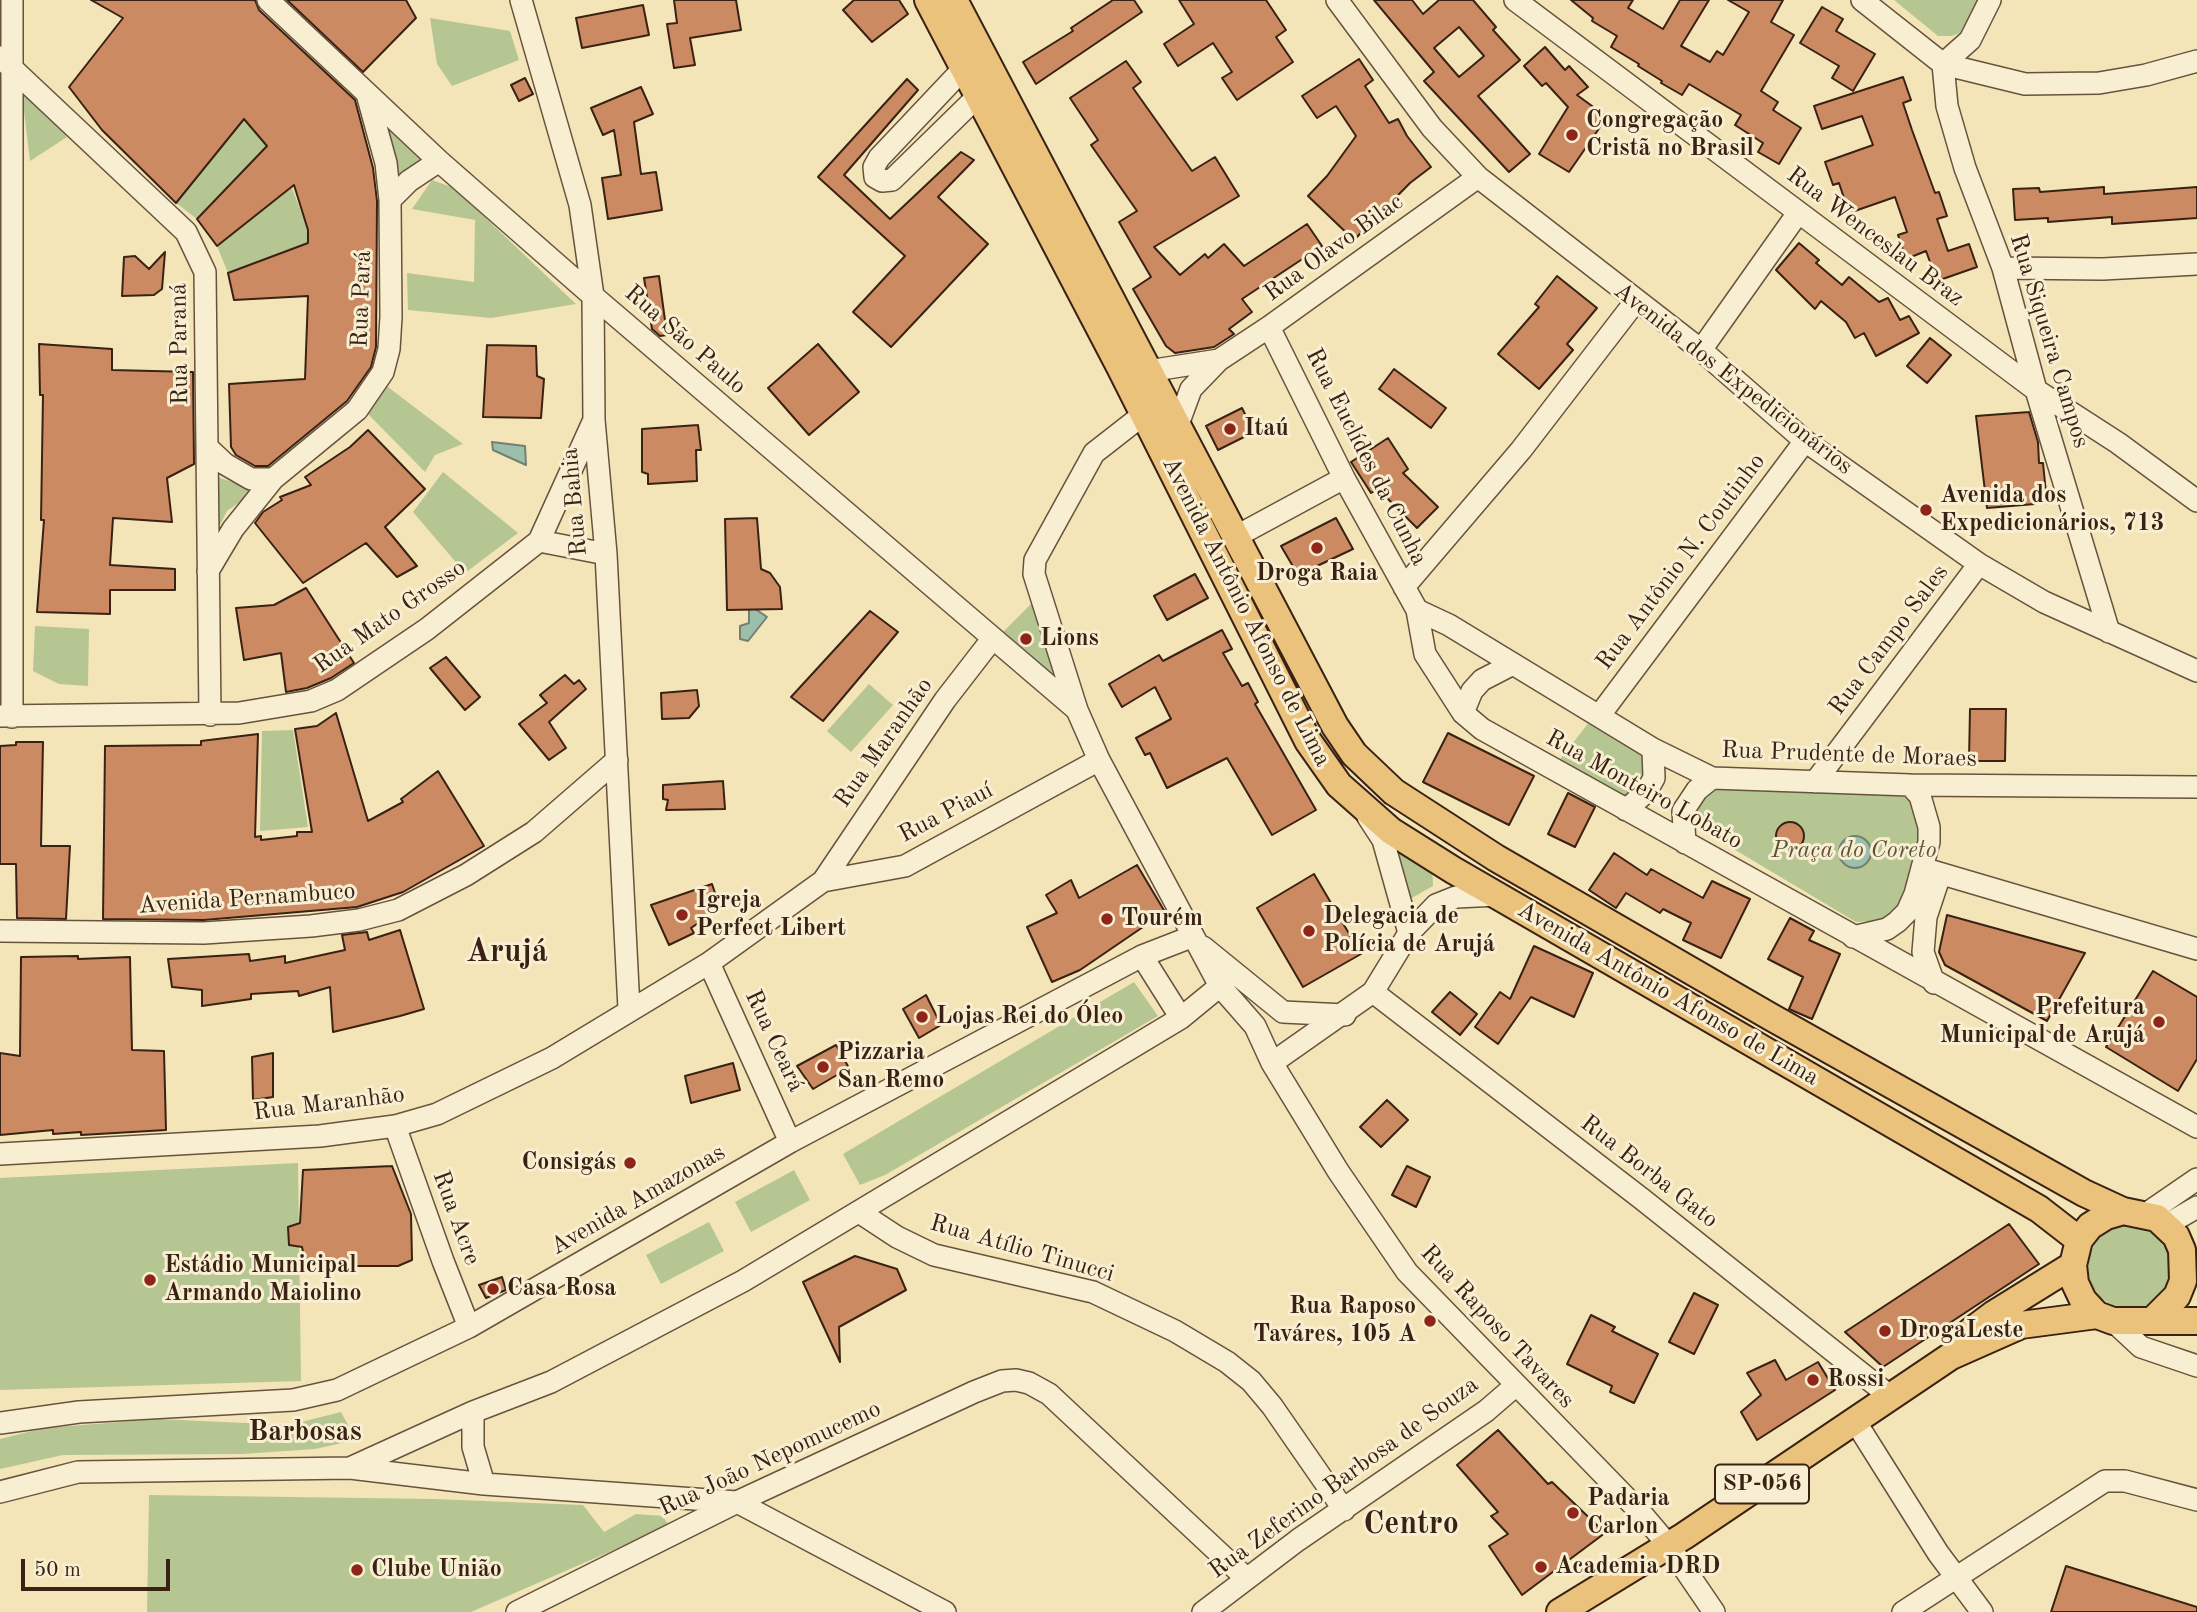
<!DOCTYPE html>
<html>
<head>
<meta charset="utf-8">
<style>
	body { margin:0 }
	#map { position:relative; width:2197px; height:1612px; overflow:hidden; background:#f4e5b8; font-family:"Old Standard TT",serif }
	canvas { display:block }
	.scale { position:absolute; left:21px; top:1559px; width:149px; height:32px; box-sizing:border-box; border:4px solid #392114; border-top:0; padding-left:9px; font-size:21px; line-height:24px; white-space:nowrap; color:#392114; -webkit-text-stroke:5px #f8eed1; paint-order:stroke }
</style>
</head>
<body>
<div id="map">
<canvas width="2197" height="1612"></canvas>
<div class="scale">50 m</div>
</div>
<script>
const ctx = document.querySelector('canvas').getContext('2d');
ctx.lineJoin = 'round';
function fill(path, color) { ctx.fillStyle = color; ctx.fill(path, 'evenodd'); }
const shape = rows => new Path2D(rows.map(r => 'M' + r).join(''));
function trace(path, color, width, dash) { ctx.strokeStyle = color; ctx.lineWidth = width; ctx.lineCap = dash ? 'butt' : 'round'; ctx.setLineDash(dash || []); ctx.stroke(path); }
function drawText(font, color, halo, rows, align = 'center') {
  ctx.font = font + ' "Old Standard TT",serif'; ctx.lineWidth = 6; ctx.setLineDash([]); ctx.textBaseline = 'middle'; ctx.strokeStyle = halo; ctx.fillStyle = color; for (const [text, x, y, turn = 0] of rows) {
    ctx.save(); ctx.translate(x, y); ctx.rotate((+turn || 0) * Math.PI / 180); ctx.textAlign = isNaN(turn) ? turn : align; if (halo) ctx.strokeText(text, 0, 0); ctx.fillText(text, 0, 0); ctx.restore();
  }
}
const green = shape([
	[1894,0,1980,0,1967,30,1952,36,1938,36],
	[430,18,510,31,519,60,452,86,437,64],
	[21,86,67,137,30,161],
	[382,116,430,159,391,179],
	[244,119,267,146,197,219,176,203],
	[432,180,454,188,576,304,491,318,408,310,407,273,474,282,475,220,412,209],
	[292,188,308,230,308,243,228,273,217,246],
	[384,384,463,444,435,455,425,472,368,414],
	[209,465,220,478,257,490,227,511,209,547],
	[443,472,518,533,465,573,413,512],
	[1035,600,1061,671,1046,674,1003,632],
	[35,626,89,629,88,686,59,684,33,671],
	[869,684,893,705,851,752,827,731],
	[1590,721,1646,755,1646,778,1626,800,1558,762],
	[293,730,308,827,260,831,262,731],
	[1712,787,1899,794,1909,797,1916,806,1921,842,1904,894,1895,910,1882,920,1856,922,1700,829,1692,815,1694,802],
	[1402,847,1432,860,1433,886,1410,899,1389,854],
	[1134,982,1158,1016,885,1175,860,1185,843,1154],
	[298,1163,301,1381,0,1390,0,1178],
	[794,1170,810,1200,751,1232,735,1202],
	[709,1222,724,1251,661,1284,646,1255],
	'2088 1267a42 42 0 1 1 84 0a42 42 0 1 1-84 0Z',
	[341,1412,356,1440,315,1449,243,1454,63,1455,0,1469,0,1439,44,1428,158,1419,289,1425],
	[149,1495,434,1499,583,1505,604,1532,636,1514,663,1516,669,1526,471,1612,147,1612]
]);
const water = shape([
	[492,442,525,446,526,465,493,450,492,442],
	[754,608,767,617,748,641,740,639,740,626,749,623,749,610,754,608],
	'1839 852a16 16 0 1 1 32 0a16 16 0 1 1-32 0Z'
]);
const building = shape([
	[91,0,255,0,259,10,355,100,373,168,377,201,376,347,371,367,347,401,268,466,255,466,236,455,231,447,229,384,305,379,308,296,234,300,228,273,308,243,308,230,294,185,217,246,197,219,267,146,244,119,176,203,102,130,69,87,123,18,91,0],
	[287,0,406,0,416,18,363,72,287,0],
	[674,0,736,0,741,30,690,38,695,65,674,68,667,24,677,23,674,0],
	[854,0,899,0,908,14,872,42,843,10,854,0],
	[1113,0,1134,0,1142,12,1036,84,1023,62,1073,31,1071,28,1113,0],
	[1179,0,1266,0,1286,30,1276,37,1293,62,1237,100,1222,78,1232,72,1213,43,1178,66,1164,44,1194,24,1179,0],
	[1374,0,1412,0,1423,14,1439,0,1473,0,1496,27,1493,30,1520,60,1478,96,1530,154,1509,172,1424,81,1434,72,1374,0],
	[1459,27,1484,56,1459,77,1434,48,1459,27],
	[1571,0,1633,0,1628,8,1663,29,1680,0,1709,0,1681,46,1710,62,1717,51,1723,55,1749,12,1728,0,1783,0,1771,22,1794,35,1761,91,1778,102,1773,110,1801,128,1779,164,1758,152,1763,143,1735,125,1741,115,1689,84,1682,95,1661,83,1662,81,1638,66,1639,64,1611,47,1617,36,1592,21,1593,18,1571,0],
	[643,5,649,35,582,48,576,18,643,5],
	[1822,7,1843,19,1836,31,1875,54,1853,91,1832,78,1839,66,1800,43,1822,7],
	[1545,47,1565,70,1569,66,1588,87,1577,95,1607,117,1569,172,1539,154,1568,107,1546,83,1542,86,1524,66,1545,47],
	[1359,59,1373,80,1365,86,1389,123,1398,119,1407,136,1431,167,1410,183,1354,240,1308,196,1327,176,1356,136,1336,106,1317,118,1302,96,1359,59],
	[1126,61,1141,82,1133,88,1192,171,1215,157,1239,196,1154,247,1180,275,1205,254,1208,258,1224,244,1244,266,1307,224,1322,246,1242,299,1252,312,1229,329,1234,334,1214,347,1175,353,1166,346,1133,289,1151,277,1119,222,1137,211,1091,145,1098,140,1070,98,1126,61],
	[1903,77,1911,100,1903,103,1912,130,1935,193,1939,192,1947,216,1937,219,1948,251,1969,244,1977,267,1937,281,1926,251,1906,259,1898,235,1907,232,1895,197,1849,213,1839,183,1833,185,1825,162,1873,145,1862,116,1822,129,1814,106,1903,77],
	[525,78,533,94,519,101,511,85,525,78],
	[907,79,918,90,844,175,890,219,961,152,974,160,938,197,988,244,891,347,853,312,905,256,818,177,907,79],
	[641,87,653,114,634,122,641,174,656,172,662,210,608,219,602,178,621,175,614,130,603,135,591,108,641,87],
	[2104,187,2104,194,2197,187,2197,218,2112,224,2112,217,2048,222,2048,218,2015,220,2013,189,2039,188,2040,192,2104,187],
	[1799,243,1819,260,1816,263,1842,285,1849,277,1879,302,1888,298,1900,320,1909,316,1919,333,1876,356,1864,333,1855,338,1846,322,1821,301,1815,309,1776,270,1799,243],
	[165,252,162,289,154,295,122,296,124,257,135,256,149,269,165,252],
	[659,276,667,335,660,336,652,329,644,278,659,276],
	[1557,276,1597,308,1567,344,1573,350,1539,389,1498,354,1539,307,1535,304,1557,276],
	[1930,338,1951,355,1927,383,1907,366,1930,338],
	[39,344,112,349,112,370,193,372,194,464,167,478,172,522,113,518,110,565,175,569,175,590,110,590,110,614,37,612,44,520,41,520,43,395,40,395,39,344],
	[818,344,859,392,809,435,768,388,818,344],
	[487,345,536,346,537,376,544,379,541,418,483,417,487,345],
	[1394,369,1446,408,1431,428,1379,389,1394,369],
	[1242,408,1254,432,1218,450,1206,426,1242,408],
	[2029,412,2038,442,2039,463,2043,463,2047,503,1987,508,1976,416,2029,412],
	[698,425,701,450,696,450,697,481,648,484,648,474,642,472,642,429,698,425],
	[368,430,425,489,385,527,417,566,397,577,366,543,303,583,255,523,263,512,282,500,280,497,311,485,305,477,350,447,368,430],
	[1388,438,1408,469,1403,473,1438,507,1417,528,1378,489,1371,493,1351,462,1388,438],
	[757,518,761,569,770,573,780,587,782,609,727,610,725,519,757,518],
	[1336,518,1353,549,1298,575,1281,546,1336,518],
	[1195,574,1208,598,1167,620,1154,596,1195,574],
	[306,588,354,663,331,678,307,688,286,692,281,653,244,660,236,608,274,605,306,588],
	[870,611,898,632,823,721,791,697,870,611],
	[1222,630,1232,649,1223,653,1242,686,1248,683,1258,702,1255,704,1316,810,1272,835,1227,758,1167,788,1150,753,1145,755,1136,738,1171,719,1155,687,1122,707,1109,684,1159,655,1163,661,1222,630],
	[446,657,480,697,465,710,430,668,446,657],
	[565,675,574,684,579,680,586,689,549,722,566,748,549,760,519,724,547,703,540,695,565,675],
	[697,690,699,706,689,718,662,719,661,693,697,690],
	[1970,709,2006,709,2005,761,1969,761,1970,709],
	[336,713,368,821,403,802,401,799,438,771,484,846,403,892,357,907,204,920,103,919,105,746,201,745,201,741,258,734,255,837,261,836,261,840,297,836,297,832,312,832,295,729,317,726,336,713],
	[1448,733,1534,776,1509,825,1423,782,1448,733],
	[16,742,43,742,41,846,70,846,66,919,17,918,16,864,0,864,0,746,16,745,16,742],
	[723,781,725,809,666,810,668,800,663,799,663,785,723,781],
	[1568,793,1595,807,1575,847,1548,834,1568,793],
	'1776 836a14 14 0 1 1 28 0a14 14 0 1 1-28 0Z',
	[1614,853,1647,875,1651,869,1703,898,1712,881,1750,899,1721,958,1683,940,1691,923,1663,909,1660,913,1626,893,1616,908,1589,890,1614,853],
	[1137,865,1165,912,1080,970,1052,982,1027,927,1057,913,1046,895,1071,880,1079,898,1137,865],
	[1314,874,1361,954,1303,987,1257,908,1314,874],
	[712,884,720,908,691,928,694,933,669,945,651,905,712,884],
	[1947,915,2085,953,2047,1021,1945,965,1939,952,1947,915],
	[1790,918,1814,931,1809,940,1840,954,1812,1019,1789,1009,1803,977,1768,959,1790,918],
	[400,930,424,1009,400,1016,333,1032,330,987,299,996,298,991,251,994,251,999,202,1006,202,990,172,987,168,959,249,954,250,961,285,956,285,963,345,950,342,935,367,932,369,940,400,930],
	[1534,946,1593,973,1574,1017,1531,997,1498,1044,1475,1027,1500,992,1510,999,1534,946],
	[78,956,78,959,130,957,132,1050,164,1051,166,1130,81,1135,81,1132,53,1134,53,1130,0,1135,0,1053,20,1056,21,957,78,956],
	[2153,971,2197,997,2197,1059,2178,1091,2106,1047,2153,971],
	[1450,992,1477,1014,1460,1035,1432,1012,1450,992],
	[926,995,941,1025,919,1038,903,1009,926,995],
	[836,1045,849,1068,813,1089,797,1066,836,1045],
	[273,1053,273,1097,253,1100,252,1057,273,1053],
	[733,1063,740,1090,691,1103,685,1076,733,1063],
	[1387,1100,1408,1120,1381,1147,1360,1127,1387,1100],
	[392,1166,411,1214,412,1260,398,1266,306,1266,302,1247,289,1245,288,1227,300,1223,303,1170,392,1166],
	[1407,1166,1430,1177,1416,1207,1392,1195,1407,1166],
	[2009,1224,2039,1264,1883,1367,1845,1332,2009,1224],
	[855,1256,897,1269,906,1290,839,1327,840,1362,803,1282,855,1256],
	[502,1277,506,1290,486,1298,479,1285,502,1277],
	[1694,1293,1718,1305,1694,1354,1669,1342,1694,1293],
	[1591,1315,1615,1327,1612,1331,1658,1354,1634,1403,1610,1392,1612,1386,1567,1364,1591,1315],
	[1775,1360,1786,1380,1818,1362,1835,1390,1757,1440,1741,1412,1761,1395,1747,1373,1775,1360],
	[1498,1430,1548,1484,1552,1482,1605,1533,1522,1595,1489,1546,1508,1534,1491,1516,1498,1512,1457,1465,1498,1430],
	[2066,1566,2197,1607,2197,1612,2051,1612,2066,1566]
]);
const minor = shape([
	[12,0,12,717],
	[268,0,439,161,593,296,1076,709],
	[521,0,580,205,593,296,594,420,606,554,629,1009],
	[1337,0,1432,128,1478,177,1701,350,1805,441,1979,564,2044,602,2197,671],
	[1515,0,2036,390,2118,443,2197,501],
	[1862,0,1943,64,2025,84,2099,83,2146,75,2197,61],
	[0,57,186,232,205,272,210,715],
	[1943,64,1947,106,1965,168,2003,268,2036,390,2109,632],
	[1943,64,1970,40,1990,0],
	[964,68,879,158,874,167,875,177,882,181,892,180,978,96],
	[390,200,409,181,439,161],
	[2003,268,2103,269,2197,264],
	[1269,327,1344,478,1417,610,1425,654,1463,713,1482,729,2197,1127],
	[1701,350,1798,213],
	[1148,371,1219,360],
	[1144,414,1094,453,1035,560,1034,574,1077,710,1099,760,1220,986,1255,1026,1272,1063,1338,1171,1407,1272,1641,1513,1669,1546,1714,1612],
	[1177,427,1191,389,1219,360,1269,327,1478,177],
	[208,448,225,464,251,479,273,479],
	[1235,537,1344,478],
	[539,541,606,554],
	[208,571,233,529,273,479,357,410,383,372,389,349,391,317,390,200,386,163,367,94],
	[1404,587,1521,450,1635,302],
	[1417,610,1449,625,1653,749,1712,778,1910,785,2197,787],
	[1463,713,1472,691,1482,680,1511,665],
	[0,716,239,713,311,701,337,690,427,629,539,541,593,422],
	[1599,716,1805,441],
	[1815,782,1979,564],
	[1626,810,1646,792,1654,778,1653,749],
	[1368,817,1383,840,1409,933],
	[1685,843,1683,811,1697,790,1712,778],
	[1922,868,2197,949],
	[823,881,945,700,993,638],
	[0,931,204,933,311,926,359,920,398,910,466,875,534,832,617,760],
	[1853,937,1887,929,1897,922,1907,912,1915,894,1929,842,1929,827,1920,796,1910,785],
	[1203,947,1283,1012,1345,1015],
	[1142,956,1181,1018],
	[709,963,790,1142],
	[1934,983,1923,952,1926,917,1940,875],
	[1373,992,1642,1199,1891,1397],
	[1272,1063,1373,992,1409,933,1436,905,1456,897,1498,895],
	[395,1126,443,1261,469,1327],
	[0,1154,320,1136,395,1126,437,1114,552,1058,709,963,823,881,905,866,1099,760],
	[859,1212,897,1237,934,1255,1093,1292,1175,1331,1227,1362,1251,1381,1272,1406,1344,1510],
	[2146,1214,2197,1179],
	[2166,1225,2197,1207],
	[2113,1321,2141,1347,2197,1366],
	[473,1412,473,1447,484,1484],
	[1855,1421,1938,1553,1982,1612],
	[0,1423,79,1412,293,1400,337,1390,469,1327,790,1142,1142,956,1191,937],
	[350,1468,473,1412,551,1382,743,1281,1181,1018,1220,986],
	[0,1492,78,1472,350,1468,484,1484,737,1502,945,1612],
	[517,1612,737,1502,974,1392,1002,1381,1016,1380,1029,1383,1049,1394,1246,1578],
	[1203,1612,1298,1540,1486,1411,1515,1386],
	[1903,1612,2105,1481,2125,1481,2197,1500]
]);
const major = shape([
	[928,0,1120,367,1308,741,1339,785,1391,831,1453,870,2039,1209,2079,1240],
	[954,0,1335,726,1354,754,1394,792,1496,858,1771,1017,2084,1193,2123,1211],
	[2153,1320,2177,1296,2183,1281,2182,1250,2176,1236,2157,1218,2123,1211,2106,1216,2090,1226,2079,1240,2073,1265,2075,1283,2083,1300,2097,1315,2113,1321,2197,1321],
	[1961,1343,1970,1332,1994,1314,2073,1265],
	[1560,1612,1684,1536,1951,1356,2021,1325,2097,1315]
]);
const markers = [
	[1572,135,7,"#8f2418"],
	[1230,429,7,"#8f2418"],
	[1926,510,7,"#8f2418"],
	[1317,548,7,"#8f2418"],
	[1026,639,7,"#8f2418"],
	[682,915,7,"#8f2418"],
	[1107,919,7,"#8f2418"],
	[1309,931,7,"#8f2418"],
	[922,1017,7,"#8f2418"],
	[2159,1022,7,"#8f2418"],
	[823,1067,7,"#8f2418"],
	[630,1163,7,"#8f2418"],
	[150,1280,7,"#8f2418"],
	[493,1289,7,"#8f2418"],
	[1430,1321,7,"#8f2418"],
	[1885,1331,7,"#8f2418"],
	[1813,1380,7,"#8f2418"],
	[1573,1513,7,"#8f2418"],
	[1541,1567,7,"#8f2418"],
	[357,1570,7,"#8f2418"]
];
const shields = [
	[1762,1484,94]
];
const shieldNames = [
	["SP-056",1762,1484]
];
const poiNames = [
	["Congregação",1586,121],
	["Cristã no Brasil",1586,149],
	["Itaú",1244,429],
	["Avenida dos",1940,496],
	["Expedicionários, 713",1940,524],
	["Droga Raia",1317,574,"center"],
	["Lions",1040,639],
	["Igreja",696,901],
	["Perfect Libert",696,929],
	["Delegacia de",1323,917],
	["Polícia de Arujá",1323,945],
	["Tourém",1121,919],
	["Prefeitura",2145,1008,"right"],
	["Municipal de Arujá",2145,1036,"right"],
	["Lojas Rei do Óleo",936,1017],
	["Pizzaria",837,1053],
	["San Remo",837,1081],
	["Consigás",616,1163,"right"],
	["Estádio Municipal",164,1266],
	["Armando Maiolino",164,1294],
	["Casa Rosa",507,1289],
	["Rua Raposo",1416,1307,"right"],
	["Taváres, 105 A",1416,1335,"right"],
	["DrogaLeste",1899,1331],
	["Rossi",1827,1380],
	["Padaria",1587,1499],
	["Carlon",1587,1527],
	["Academia DRD",1555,1567],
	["Clube União",371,1570]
];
const streetNames = [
	["Rua Wenceslau Braz",1875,237,37],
	["Rua Olavo Bilac",1334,248,-36],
	["Rua Pará",362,299,-88],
	["Rua São Paulo",685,340,41],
	["Rua Siqueira Campos",2049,341,73],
	["Rua Paraná",180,344,-91],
	["Avenida dos Expedicionários",1733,379,38],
	["Rua Euclídes da Cunha",1366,457,63],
	["Rua Bahia",575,502,-95],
	["Rua Antônio N. Coutinho",1681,562,-53],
	["Avenida Antônio Afonso de Lima",1246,612,63],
	["Rua Mato Grosso",390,617,-35],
	["Rua Campo Sales",1889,640,-53],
	["Rua Maranhão",884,743,-55],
	["Rua Prudente de Moraes",1849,755,2],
	["Rua Monteiro Lobato",1644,790,29],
	["Rua Piauí",946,813,-28],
	["Avenida Pernambuco",247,899,-4],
	["Avenida Antônio Afonso de Lima",1668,994,30],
	["Rua Ceará",774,1041,65],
	["Rua Maranhão",329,1104,-7],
	["Rua Borba Gato",1649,1172,38],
	["Avenida Amazonas",638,1200,-30],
	["Rua Acre",456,1218,70],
	["Rua Atílio Tinucci",1022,1249,16],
	["Rua Raposo Tavares",1497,1327,47],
	["Rua João Nepomucemo",770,1459,-25],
	["Rua Zeferino Barbosa de Souza",1344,1478,-36]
];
const parkNames = [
	["Praça do Coreto",1854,851]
];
const quarterNames = [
	["Barbosas",305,1433]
];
const districtNames = [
	["Arujá",507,953],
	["Centro",1411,1525]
];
fill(green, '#b6c693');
fill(water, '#9cbfac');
trace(water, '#74806f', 2);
fill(building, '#cc8a62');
trace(building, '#392114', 2);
trace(minor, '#68523d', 24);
trace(major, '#392114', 30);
trace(minor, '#f8eed1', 21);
trace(major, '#eac27c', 26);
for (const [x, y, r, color] of markers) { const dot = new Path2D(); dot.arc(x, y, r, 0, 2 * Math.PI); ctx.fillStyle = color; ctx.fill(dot); trace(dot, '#f8eed1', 2.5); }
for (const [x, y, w] of shields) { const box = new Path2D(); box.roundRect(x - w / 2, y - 19.5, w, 39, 5); ctx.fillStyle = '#f8eed1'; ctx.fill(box); trace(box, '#392114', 2); }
drawText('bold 23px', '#392114', null, shieldNames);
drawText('bold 24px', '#392114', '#f8eed1', poiNames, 'left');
drawText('24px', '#392114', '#f8eed1', streetNames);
drawText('italic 24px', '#5e533a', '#f8eed1', parkNames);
drawText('bold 28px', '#392114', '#f8eed1', quarterNames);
drawText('bold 32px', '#392114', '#f8eed1', districtNames);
</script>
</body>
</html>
